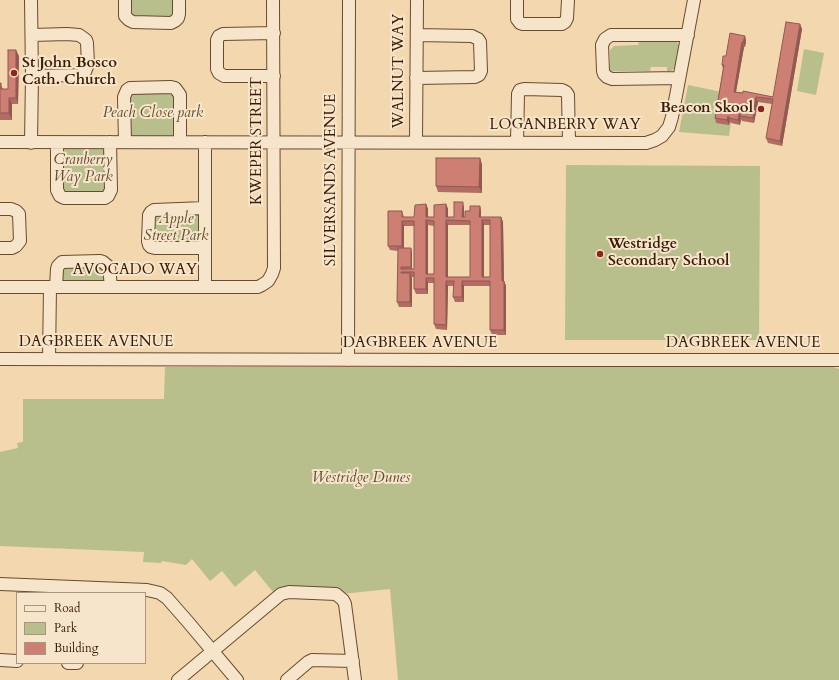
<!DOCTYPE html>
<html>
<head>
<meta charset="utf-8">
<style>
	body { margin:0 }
	#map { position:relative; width:839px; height:680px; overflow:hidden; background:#f2d7af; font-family:Cardo,serif }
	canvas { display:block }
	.legend { position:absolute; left:16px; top:592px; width:130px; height:72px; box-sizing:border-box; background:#f7e5cb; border:1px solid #ab957b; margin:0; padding:5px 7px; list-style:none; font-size:12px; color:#3a1c04 }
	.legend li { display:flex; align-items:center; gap:8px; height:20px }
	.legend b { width:20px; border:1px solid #ab957b }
</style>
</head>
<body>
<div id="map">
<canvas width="839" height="680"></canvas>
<ul class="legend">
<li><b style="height:5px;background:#f7e5cb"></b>Road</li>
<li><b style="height:11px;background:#b8bf8d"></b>Park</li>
<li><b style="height:11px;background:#ce7f74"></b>Building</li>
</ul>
</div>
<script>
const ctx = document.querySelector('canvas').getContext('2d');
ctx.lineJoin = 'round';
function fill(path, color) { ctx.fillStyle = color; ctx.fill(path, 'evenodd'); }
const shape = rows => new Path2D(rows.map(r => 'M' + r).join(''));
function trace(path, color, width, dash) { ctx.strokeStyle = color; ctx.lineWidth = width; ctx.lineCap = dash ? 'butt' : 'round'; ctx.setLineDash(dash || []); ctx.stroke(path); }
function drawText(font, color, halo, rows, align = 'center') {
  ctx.font = font + ' Cardo,serif'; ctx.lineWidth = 4; ctx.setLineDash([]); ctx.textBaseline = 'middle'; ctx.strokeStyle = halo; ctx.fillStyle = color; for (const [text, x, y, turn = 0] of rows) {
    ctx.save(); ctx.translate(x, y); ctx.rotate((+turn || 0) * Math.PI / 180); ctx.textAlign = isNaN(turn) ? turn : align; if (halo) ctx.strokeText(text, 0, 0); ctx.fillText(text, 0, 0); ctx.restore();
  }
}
const green = shape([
	[128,0,177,0,174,18,130,17],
	[639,42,677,42,680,47,675,68,667,74,667,67,651,67,650,71,610,71,610,50,614,46,638,45],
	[804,49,824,53,816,95,797,91],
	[688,85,722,92,729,125,730,121,731,122,729,136,679,132],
	[174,92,176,134,174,136,171,138,133,137,131,136,130,134,129,97,131,93],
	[65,147,102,147,106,149,105,191,91,191,91,195,62,192,63,148],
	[566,165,760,166,759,340,565,340],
	[196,213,200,217,200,239,197,243,156,244,152,240,154,215],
	[101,264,107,277,104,282,64,282,62,281,61,268],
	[165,367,833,367,839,369,839,680,398,680,390,589,342,594,327,588,289,586,281,588,273,592,255,570,235,587,222,571,210,581,192,559,186,565,162,561,161,563,143,562,144,552,0,546,0,452,18,448,17,443,22,442,23,441,23,399,164,399]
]);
const minor = shape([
	[125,0,125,16,129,20,133,22,171,23,175,21,178,18,179,14,179,0],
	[517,0,517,19,520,23,523,24,562,24,565,22,567,18,568,0],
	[274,33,223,34,219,36,217,40,217,69,219,73,224,76,274,76],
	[32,35,67,34,79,35,82,37,86,40,87,43,88,64,85,72,80,75,32,76],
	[416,78,475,77,479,75,481,71,480,42,478,39,472,36,417,35],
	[679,78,612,79,607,77,604,74,603,71,602,45,605,39,611,35,688,35],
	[0,142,646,143,655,140,662,136,669,127,672,117,694,0],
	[125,142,124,97,127,90,130,88,171,87,175,88,178,92,180,95,180,142],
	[416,142,417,0],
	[517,142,518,94,520,90,524,89,562,90,566,92,568,95,569,142],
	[31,143,32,76,31,0],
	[57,143,57,190,60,196,64,198,105,198,108,196,111,190,110,142],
	[205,208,154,210,151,212,149,215,148,241,149,245,151,247,155,248,205,248],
	[0,209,11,209,16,211,19,214,20,241,16,246,12,248,0,248],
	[0,287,258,287,262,285,268,281,272,274,274,268,273,0],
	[56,287,57,269,58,266,62,262,100,261,103,262,109,267,111,287],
	[205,287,205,142],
	[0,359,477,360,839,360],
	[49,359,50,287],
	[348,360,349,0],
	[0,584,147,590,160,593,167,598,188,622,237,680],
	[0,660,17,661],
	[68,663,77,663],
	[178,680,281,594,289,592,336,594,343,600,345,604,355,680],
	[287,680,308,662,312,660,353,661]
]);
const wall = shape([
	[800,24,802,29,782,146,768,143,766,138,772,104,758,102,754,123,742,121,741,119,740,125,731,123,730,121,729,125,716,123,715,118,723,69,722,65,726,56,745,36,746,41,745,47,744,47,736,92,773,97],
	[19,56,18,104,12,104,12,120,0,120,0,83,3,89,8,89],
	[480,158,482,165,482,193,438,192,436,186],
	[426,204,428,209,428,217,434,217,446,204,448,209,448,217,454,217,464,207,464,217,465,217,470,211,480,206,481,211,481,217,501,217,503,222,504,281,506,286,506,335,492,335,490,330,490,286,464,286,464,302,455,302,453,297,454,286,448,286,447,330,436,329,434,324,434,283,428,283,428,294,416,294,414,289,414,277,412,277,412,307,399,307,397,302,398,251,390,250,388,246,402,211,404,217,414,217],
	[428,225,434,226,434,274,428,274],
	[448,225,470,225,470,277,448,277],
	[484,225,490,225,490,277,484,277],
	[404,226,414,226,414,269,412,269,412,253,411,248,404,248]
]);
const shadedWall = shape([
	[800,24,802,29,782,146,780,141],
	[745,36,746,41,745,47,743,42],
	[742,42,744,47,735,97,734,92],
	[16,50,19,56,18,104,16,98],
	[756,97,758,102,754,123,753,118],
	[9,98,12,104,12,120,9,113],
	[739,114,741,119,740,125,738,120],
	[728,116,730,121,729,125,727,120],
	[480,158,482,165,482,193,479,187],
	[463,202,464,207,464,221,462,217],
	[426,204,428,209,428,222,426,217],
	[446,204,448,209,448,221,446,217],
	[480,206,481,211,481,222,479,217],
	[501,217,503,222,504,286,502,281],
	[426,220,428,225,428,279,426,274],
	[446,220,448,225,448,281,446,277],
	[482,220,484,225,484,282,482,277],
	[402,221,404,226,404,251,402,246],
	[411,248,412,253,412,272,411,267],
	[410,273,412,278,412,307,410,302],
	[426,278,428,283,428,294,426,289],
	[446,281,448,286,447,330,446,325],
	[462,281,464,286,464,302,462,297],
	[504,281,506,286,506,335,504,330]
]);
const building = shape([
	[786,22,800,24,780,141,766,138,773,99,756,97,753,118,740,116,741,114,739,114,738,120,729,118,729,117,728,116,727,120,715,118,724,65,722,65,723,56,726,56,730,33,745,36,743,42,742,42,734,92,743,93,743,91,773,97,786,22],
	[8,50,16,50,16,98,9,98,9,113,0,113,0,83,1,83,1,89,8,89,8,50],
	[436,158,480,158,479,187,436,186,436,158],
	[454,202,463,202,462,217,465,217,465,211,470,211,470,206,480,206,479,217,501,217,502,281,504,281,504,330,490,330,490,281,462,281,462,297,453,297,454,281,446,281,446,325,434,324,434,278,426,278,426,289,414,289,414,272,401,272,401,273,410,273,410,302,397,302,398,248,411,248,411,267,401,267,401,269,414,269,414,221,402,221,402,246,388,246,388,211,402,211,402,217,414,217,415,205,426,204,426,217,434,217,434,205,446,204,446,217,454,217,454,202],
	[426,220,434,221,434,274,426,274,426,220],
	[446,220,470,221,470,277,446,277,446,220],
	[482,220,490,220,490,277,482,277,482,220]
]);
const markers = [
	[14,73,4,"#8f2418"],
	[761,109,4,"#8f2418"],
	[600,254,4,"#8f2418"]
];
const poiNames = [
	["St John Bosco",22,64],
	["Cath. Church",22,81],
	["Beacon Skool",753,109,"right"],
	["Westridge",608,245],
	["Secondary School",608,262]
];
const streetNames = [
	["WALNUT WAY",400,71,-90],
	["LOGANBERRY WAY",565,126],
	["KWEPER STREET",258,141,-90],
	["SILVERSANDS AVENUE",332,180,-90],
	["AVOCADO WAY",135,271],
	["DAGBREEK AVENUE",96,343],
	["DAGBREEK AVENUE",420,344],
	["DAGBREEK AVENUE",743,344]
];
const parkNames = [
	["Peach Close park",153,114],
	["Cranberry",83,161],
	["Way Park",83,178],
	["Apple",176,220],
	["Street Park",176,237],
	["Westridge Dunes",361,479]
];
fill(green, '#b8bf8d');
trace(minor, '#684b2f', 14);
trace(minor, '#f7e5cb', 12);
fill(wall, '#b16d64');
fill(shadedWall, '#905951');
fill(building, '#ce7f74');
trace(building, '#905951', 1);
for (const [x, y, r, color] of markers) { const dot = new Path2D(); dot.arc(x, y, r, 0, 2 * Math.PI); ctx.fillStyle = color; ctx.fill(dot); trace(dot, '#f7e5cb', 1.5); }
drawText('bold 15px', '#3a1c04', '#f7e5cb', poiNames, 'left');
drawText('15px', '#3a1c04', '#f7e5cb', streetNames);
drawText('italic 15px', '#604d2d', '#f7e5cb', parkNames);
</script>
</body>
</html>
